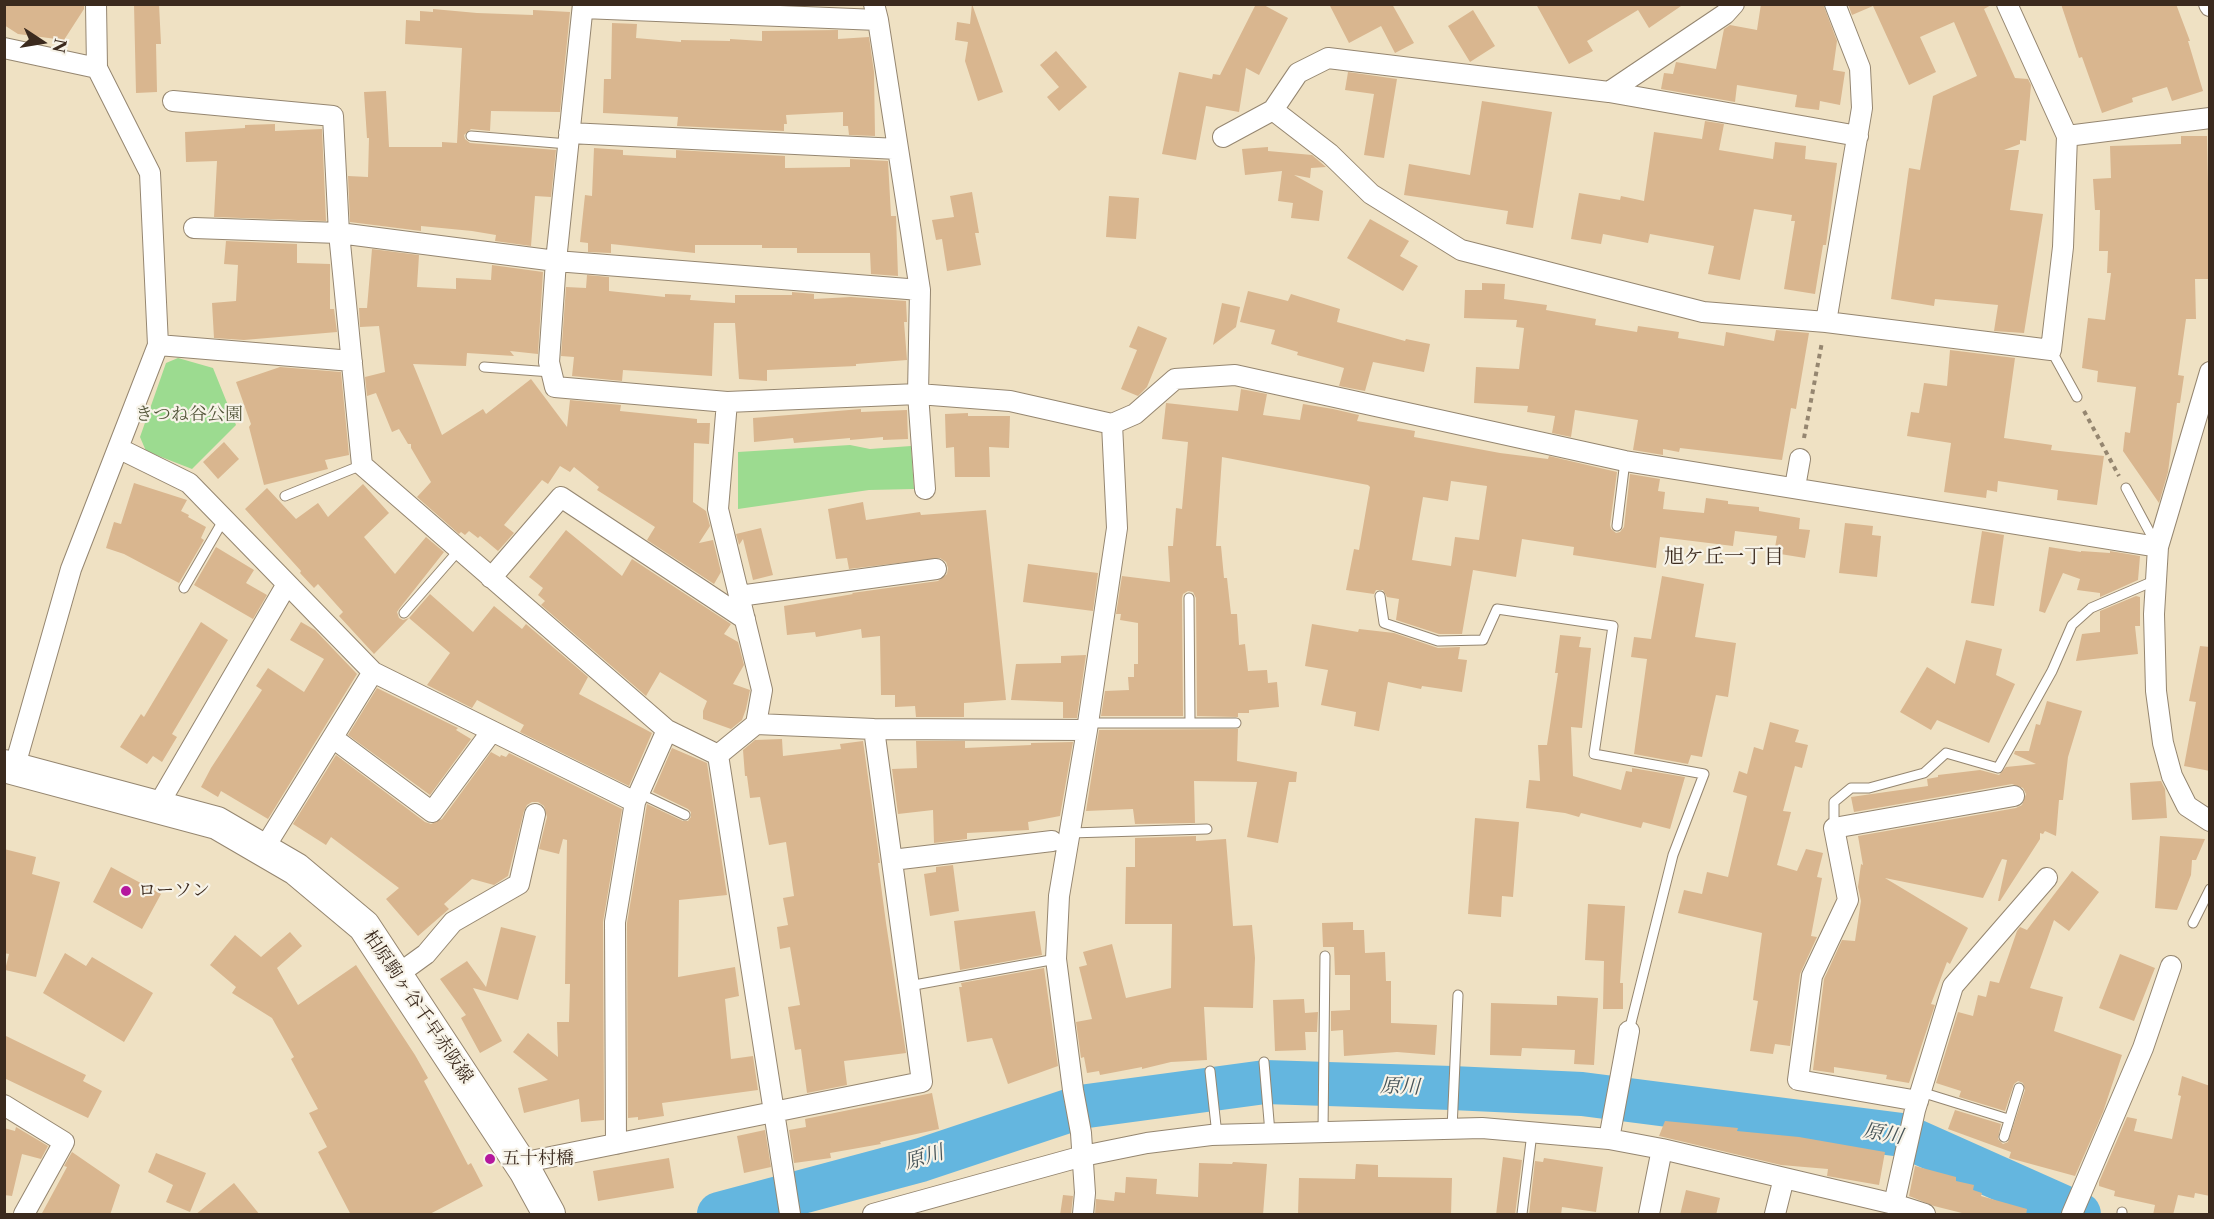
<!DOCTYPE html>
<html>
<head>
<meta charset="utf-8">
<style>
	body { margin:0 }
	#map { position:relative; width:2214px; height:1219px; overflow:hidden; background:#efe1c3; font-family:"Libre Caslon Text",serif }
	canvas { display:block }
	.frame { position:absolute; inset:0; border:6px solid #3b2a1e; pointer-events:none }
	.north { position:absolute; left:12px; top:12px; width:60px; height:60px; -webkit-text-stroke:4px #f7f3e8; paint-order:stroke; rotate:102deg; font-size:16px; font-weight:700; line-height:24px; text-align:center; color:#3b2a1e }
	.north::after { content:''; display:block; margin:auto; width:21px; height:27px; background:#3b2a1e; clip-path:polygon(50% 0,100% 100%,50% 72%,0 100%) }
</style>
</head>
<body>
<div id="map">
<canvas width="2214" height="1219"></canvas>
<div class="frame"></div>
<div class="north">N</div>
</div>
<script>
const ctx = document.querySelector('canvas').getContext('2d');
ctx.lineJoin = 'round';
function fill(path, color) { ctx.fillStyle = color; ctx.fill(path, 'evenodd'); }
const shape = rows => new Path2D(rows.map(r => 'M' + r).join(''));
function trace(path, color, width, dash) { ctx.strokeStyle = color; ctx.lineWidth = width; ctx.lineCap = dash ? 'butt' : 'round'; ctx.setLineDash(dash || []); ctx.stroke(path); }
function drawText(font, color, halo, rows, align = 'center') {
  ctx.font = font + ' "Libre Caslon Text","Noto Serif JP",serif'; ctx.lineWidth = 4.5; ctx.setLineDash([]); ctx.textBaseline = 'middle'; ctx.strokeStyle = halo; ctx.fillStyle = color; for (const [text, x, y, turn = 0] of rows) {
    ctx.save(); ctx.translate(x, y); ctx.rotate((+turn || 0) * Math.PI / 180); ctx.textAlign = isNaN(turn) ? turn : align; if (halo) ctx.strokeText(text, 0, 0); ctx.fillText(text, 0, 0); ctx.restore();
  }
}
const green = shape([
	[178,358,213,368,236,425,192,469,146,451,140,437,166,363],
	[850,445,870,449,911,446,914,489,869,490,738,509,738,452]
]);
const river = shape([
	[719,1214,921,1160,1080,1107,1265,1082,1452,1088,1582,1094,1902,1135,2079,1214]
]);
const building = shape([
	[4,4,84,4,84,9,64,40,18,34,4,25],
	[134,4,159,4,161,44,156,44,157,92,136,93],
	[972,4,1003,92,978,101,965,61,968,42,955,40,957,22,970,24],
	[1256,4,1262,4,1288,18,1259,75,1246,68,1239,112,1206,106,1196,160,1162,154,1179,72,1212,79,1213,74,1220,75],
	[1329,4,1392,4,1414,43,1395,53,1381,26,1349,43],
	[1536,4,1684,4,1649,28,1638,10,1587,41,1593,51,1569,64],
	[1761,4,1823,4,1837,41,1833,70,1845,72,1840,105,1820,101,1819,110,1795,107,1797,95,1737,85,1735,102,1661,89,1664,73,1673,74,1676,62,1716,69,1724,29,1730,25,1757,30],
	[1848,4,1993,4,1984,9,2015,78,2028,79,2031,85,2026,141,2020,140,2020,144,2004,150,2019,150,2010,210,2043,214,2024,333,1994,331,1998,305,1935,299,1934,306,1891,299,1909,168,1920,170,1933,96,1977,76,1954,22,1920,37,1936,72,1909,85,1873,6,1852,15],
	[2061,4,2176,4,2190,41,2188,41,2203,91,2172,101,2167,87,2132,98,2133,102,2102,113,2082,57,2079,58],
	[433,9,477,13,533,15,533,10,570,12,560,112,491,111,490,131,471,129,464,135,465,139,470,143,556,150,551,197,535,196,531,246,495,241,496,235,472,231,421,226,421,231,350,222,348,176,368,177,369,138,367,138,364,92,386,91,389,147,442,147,442,142,457,143,462,48,405,44,406,20,420,21,420,11,433,12],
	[1473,10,1495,46,1470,62,1448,26],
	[612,23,637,24,636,38,681,42,681,40,730,41,730,39,762,41,762,31,838,30,838,39,869,37,874,72,875,136,849,135,848,126,843,126,843,112,786,115,787,124,784,124,784,131,677,126,678,117,603,113,604,79,611,79],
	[1056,51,1087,87,1059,111,1047,97,1059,87,1040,65],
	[1348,72,1397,79,1384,158,1364,155,1374,94,1345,90],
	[1482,101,1552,112,1533,228,1506,224,1508,211,1404,195,1409,164,1470,175],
	[1705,121,1724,124,1719,150,1773,159,1775,142,1806,146,1805,159,1837,163,1826,245,1823,245,1815,294,1784,289,1795,221,1791,221,1792,215,1754,209,1740,280,1708,274,1714,246,1650,234,1648,243,1603,234,1601,244,1571,239,1579,193,1620,200,1621,196,1644,201,1654,132,1702,139],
	[275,124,275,131,322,129,326,221,214,217,217,161,186,162,185,132,245,128,245,125],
	[2181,136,2207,136,2210,279,2195,279,2196,319,2186,319,2178,375,2184,376,2180,403,2177,403,2168,472,2159,503,2123,451,2125,432,2130,433,2136,387,2097,382,2098,371,2082,368,2088,318,2105,320,2111,273,2107,273,2108,251,2099,251,2100,210,2095,210,2093,179,2111,178,2110,146,2181,144],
	[1268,147,1268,151,1312,155,1326,167,1311,168,1310,178,1294,175,1323,191,1319,221,1291,218,1293,203,1278,201,1282,171,1245,175,1242,149],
	[594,148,623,150,623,155,676,158,676,150,785,156,785,168,850,167,850,159,888,161,891,216,896,216,898,276,871,274,870,253,797,253,797,248,762,248,762,245,695,245,695,253,611,244,611,253,588,252,588,243,580,242,585,195,592,196],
	[972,192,979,233,975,233,981,265,947,271,942,239,936,240,932,220,954,217,950,196],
	[1109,196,1139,198,1136,239,1106,237],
	[1370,219,1409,241,1400,256,1418,266,1403,291,1347,258],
	[226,241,297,244,297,263,330,264,330,309,334,309,337,332,244,340,214,338,212,303,236,301,238,265,224,264],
	[372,249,419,255,417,287,456,289,456,278,491,280,492,265,543,272,538,354,510,351,514,356,467,353,466,366,413,364,442,435,483,409,486,414,531,379,567,427,570,400,621,405,620,411,697,419,697,423,710,423,709,444,694,443,693,502,706,511,710,526,699,543,713,540,721,572,714,584,647,540,655,527,597,490,599,487,574,467,570,472,560,466,548,484,542,480,504,525,514,533,498,551,480,536,478,538,469,531,465,535,461,532,459,534,417,497,431,482,411,448,411,444,408,444,399,429,392,432,376,393,367,396,365,377,385,372,379,326,360,327,359,308,367,308],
	[587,275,609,277,609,291,665,297,665,294,691,295,690,300,735,303,735,295,792,295,792,292,814,294,814,299,851,297,906,301,907,322,904,322,907,360,856,364,856,366,767,370,767,381,739,379,735,323,714,323,712,376,623,370,622,381,572,376,574,357,561,356,566,287,586,288],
	[1482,283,1505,284,1504,299,1547,305,1546,310,1596,319,1595,325,1637,332,1638,326,1679,332,1678,338,1724,346,1726,332,1774,341,1776,330,1809,333,1796,409,1791,408,1782,460,1680,448,1679,452,1663,449,1663,455,1633,450,1638,420,1575,410,1571,437,1552,433,1555,416,1527,412,1528,406,1474,403,1476,367,1519,369,1524,328,1516,327,1517,320,1464,318,1465,290,1482,290],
	[1248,291,1288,301,1291,294,1340,309,1337,322,1405,341,1406,339,1430,344,1424,372,1373,362,1365,391,1339,386,1344,368,1297,355,1298,352,1271,344,1275,330,1240,322],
	[1222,303,1240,307,1236,327,1213,345],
	[1138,326,1167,338,1147,387,1138,396,1121,389,1137,350,1129,347],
	[1950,350,2015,358,2004,438,2052,445,2051,450,2104,456,2097,505,2057,500,2058,490,1998,481,1997,492,1987,490,1986,498,1944,492,1951,443,1907,436,1911,412,1919,413,1924,383,1947,386],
	[280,367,341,372,349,455,325,460,328,469,264,485,249,427,251,424,236,382],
	[1241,389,1267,394,1263,415,1300,420,1303,404,1333,409,1359,415,1357,421,1415,431,1414,437,1500,453,1548,459,1549,456,1617,472,1610,525,1611,529,1616,533,1620,532,1624,527,1630,474,1660,479,1658,491,1665,492,1663,509,1704,513,1706,498,1728,501,1728,504,1759,507,1759,511,1800,518,1799,529,1810,530,1805,558,1774,553,1777,536,1735,531,1733,546,1660,537,1656,568,1573,555,1574,547,1522,539,1516,577,1473,570,1462,634,1439,634,1396,620,1399,599,1387,597,1383,590,1376,590,1374,594,1346,590,1354,549,1359,550,1370,487,1368,485,1222,457,1216,546,1221,546,1224,578,1227,578,1231,614,1237,614,1239,645,1245,644,1248,671,1267,670,1268,683,1277,682,1279,707,1249,710,1249,713,1238,713,1238,717,1197,716,1196,598,1193,592,1188,591,1183,594,1182,598,1183,716,1101,716,1105,691,1129,690,1128,677,1134,677,1134,664,1138,664,1138,623,1120,620,1121,614,1116,614,1122,576,1170,582,1168,546,1173,546,1176,508,1182,509,1188,442,1162,439,1166,403,1238,411],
	[1451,481,1487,486,1479,540,1455,537,1451,566,1412,560,1423,497,1448,501],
	[861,409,861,412,907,410,908,439,883,440,883,437,850,440,850,438,794,443,793,438,754,442,753,418],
	[968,413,968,416,1010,416,1009,448,989,447,990,477,955,477,954,447,946,448,945,414],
	[224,442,239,459,218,479,203,462],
	[134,483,187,500,181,511,189,515,188,517,206,527,201,538,204,540,179,583,124,554,106,548,114,522,121,524],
	[363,484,389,513,364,537,395,574,426,537,444,552,399,609,397,612,399,618,403,620,409,618,430,594,473,632,494,606,522,629,526,624,588,677,579,694,652,733,629,786,520,732,524,725,477,700,472,708,427,685,450,653,409,618,374,654,339,616,343,612,318,584,314,588,300,573,301,571,245,509,267,488,296,519,318,503,328,517],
	[863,502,866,520,920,512,921,515,986,510,1006,700,964,703,964,717,916,717,915,706,895,707,895,695,881,695,880,636,862,638,861,629,816,637,815,632,787,635,784,606,853,594,852,593,938,581,947,574,948,568,946,562,940,558,849,569,847,558,836,559,828,509],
	[1845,523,1873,526,1872,535,1881,536,1877,577,1839,573],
	[761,528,773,575,753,580,743,539,739,545,736,534],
	[566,530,622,576,632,559,731,624,724,634,738,642,744,665,733,684,750,690,746,709,742,720,731,729,703,719,703,711,707,701,660,672,646,696,541,605,545,601,538,595,543,588,529,577],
	[1982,531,2004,535,1994,606,1971,603],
	[216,547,254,570,246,583,267,595,253,619,194,585],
	[2049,547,2081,552,2081,551,2110,553,2110,551,2140,556,2138,580,2100,597,2100,593,2077,590,2080,579,2063,573,2045,613,2039,611],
	[1028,564,1098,573,1093,611,1023,602],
	[1662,576,1704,584,1695,637,1736,643,1728,697,1716,695,1702,757,1691,755,1688,764,1634,754,1647,659,1631,657,1634,637,1651,639],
	[2136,596,2140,597,2140,626,2135,626,2138,654,2076,661,2082,634,2100,632,2100,611],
	[201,622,228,640,172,734,177,737,162,762,153,756,147,764,120,747,141,714,144,717],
	[301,622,315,630,357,674,268,819,221,791,218,797,201,787,211,768,262,690,256,686,268,668,304,692,324,659,290,640],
	[1312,624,1358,632,1359,629,1394,633,1438,648,1460,647,1458,659,1467,660,1462,692,1422,686,1421,689,1388,682,1379,731,1354,726,1356,712,1321,705,1328,670,1305,666],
	[1560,635,1581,637,1579,647,1591,648,1582,728,1571,727,1573,776,1621,790,1626,771,1632,772,1632,768,1685,777,1670,829,1643,822,1641,828,1581,813,1579,817,1565,813,1526,808,1529,780,1540,781,1538,745,1547,745,1558,673,1555,673],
	[1966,640,2002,649,1996,675,2015,684,1989,743,1937,720,1931,730,1900,712,1927,667,1955,684],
	[2200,646,2210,647,2210,771,2184,766,2196,702,2189,701],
	[1086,655,1077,718,1063,718,1063,702,1011,700,1016,664,1061,663,1061,656],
	[377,688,458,728,456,730,471,739,430,795,348,735],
	[2047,701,2082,711,2068,757,2063,800,2059,800,2056,836,2045,831,2043,834,2040,833,2040,839,2000,901,1998,901,2007,860,2002,859,1983,898,1885,878,1968,928,1950,964,1947,962,1931,1004,1935,1005,1909,1083,1886,1079,1887,1075,1834,1067,1834,1073,1813,1070,1824,979,1842,940,1855,941,1861,901,1858,887,1861,864,1863,865,1858,836,2016,808,2022,805,2026,794,2023,788,2012,784,1854,812,1851,797,1928,786,1927,779,1938,777,1938,775,1980,770,1999,775,2006,767,2036,764,2014,754,2015,751,2029,751,2036,724,2040,725],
	[1770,722,1799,730,1795,742,1808,745,1802,768,1795,766,1783,811,1791,812,1777,865,1797,871,1806,849,1823,853,1817,877,1822,878,1811,936,1817,937,1800,974,1790,1046,1775,1044,1773,1054,1750,1051,1758,1001,1753,1000,1762,933,1678,913,1684,890,1702,894,1707,872,1728,877,1747,796,1733,792,1739,771,1747,774,1754,747,1763,750],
	[1238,729,1237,761,1297,772,1296,782,1289,782,1278,843,1247,837,1257,782,1194,781,1195,823,1135,824,1133,809,1086,811,1099,730],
	[782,739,783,756,841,749,840,744,863,741,880,863,878,863,886,923,906,1053,844,1061,847,1085,807,1093,801,1049,795,1050,788,1007,800,1005,790,947,780,949,777,927,788,925,783,898,794,896,786,842,769,845,760,797,750,798,747,776,745,776,743,750,755,740],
	[916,741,965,741,965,748,1031,745,1031,743,1073,742,1060,816,1028,822,1029,830,967,833,967,839,934,843,933,810,898,814,892,769,917,768],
	[672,748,707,763,727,895,679,900,678,977,735,967,739,996,725,999,731,1059,753,1056,758,1090,662,1103,664,1116,638,1120,638,1117,628,1118,627,923,647,804,683,821,688,821,691,817,691,812,688,809,653,792],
	[491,752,500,757,501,755,506,757,509,753,622,809,603,922,604,1120,581,1122,579,1099,524,1113,518,1088,548,1080,513,1052,528,1033,558,1057,557,1022,569,1022,570,984,565,984,567,840,563,839,559,854,539,849,547,817,544,806,538,802,532,802,527,805,524,811,508,876,494,885,472,879,444,904,449,909,418,936,386,899,399,888,331,837,326,845,293,824,336,755,425,822,431,824,442,819],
	[2161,781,2165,789,2167,818,2132,820,2130,783],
	[1475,818,1519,822,1513,897,1502,896,1501,917,1468,914],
	[1196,836,1196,841,1226,839,1233,926,1252,925,1255,958,1253,1008,1204,1007,1207,1060,1171,1062,1142,1069,1142,1067,1100,1075,1099,1071,1087,1073,1084,1057,1081,1058,1076,1022,1092,1019,1079,967,1087,965,1083,952,1112,944,1126,998,1171,988,1172,924,1125,924,1126,867,1135,867,1135,838],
	[2160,836,2205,839,2196,860,2192,860,2191,875,2177,910,2155,908],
	[4,849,36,857,32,874,60,882,36,977,5,970,9,954,4,953],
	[953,865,959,911,930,916,924,874,936,872,936,867],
	[111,867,161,894,142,929,93,902],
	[2072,871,2099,892,2069,931,2054,920,2030,988,2063,997,2054,1031,2122,1055,2103,1112,2075,1176,2009,1158,2011,1152,1948,1129,1955,1110,2001,1124,1998,1139,2003,1144,2008,1142,2025,1090,2023,1083,2018,1081,2014,1084,2005,1111,1959,1097,1961,1091,1936,1083,1958,1012,1973,1016,1978,995,1986,997,1990,981,1999,983,2017,931,2020,927,2027,930],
	[1588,904,1625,906,1620,983,1623,983,1623,1009,1603,1009,1604,961,1585,960],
	[1035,911,1042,955,960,970,954,921],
	[1353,922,1353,930,1364,930,1365,953,1385,952,1386,981,1391,981,1391,1023,1437,1025,1435,1055,1397,1052,1344,1056,1343,1030,1331,1031,1331,1011,1350,1010,1350,975,1335,975,1334,947,1323,947,1322,923],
	[501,927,536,936,518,1000,473,988,502,1041,480,1053,461,1018,466,1015,440,979,467,961,486,987],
	[290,932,302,946,277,968,298,1005,356,965,415,1055,428,1078,424,1081,468,1165,471,1163,483,1186,428,1215,351,1215,318,1152,327,1147,309,1113,318,1109,291,1059,294,1057,272,1018,232,993,236,987,210,965,235,935,261,957],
	[65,953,86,966,92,957,153,993,124,1042,43,993],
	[2120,954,2155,968,2134,1021,2099,1008],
	[1044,968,1058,1066,1008,1084,992,1038,967,1042,959,987,962,987,961,983],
	[1557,996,1598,998,1594,1065,1574,1064,1575,1050,1522,1048,1521,1056,1490,1055,1491,1003,1557,1005],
	[1304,999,1305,1013,1318,1012,1317,1032,1305,1032,1306,1050,1275,1051,1273,1000],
	[4,1035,86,1075,83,1081,102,1091,88,1118,4,1078],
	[2182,1076,2210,1086,2210,1196,2195,1193,2194,1198,2178,1195,2173,1215,2153,1215,2155,1205,2114,1196,2115,1191,2099,1186,2099,1182,2127,1117,2137,1119,2134,1131,2172,1139,2181,1096,2178,1095],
	[932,1093,939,1129,880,1142,881,1144,830,1153,831,1158,794,1163,789,1130,806,1127,805,1119],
	[1665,1121,1738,1128,1737,1131,1799,1137,1885,1152,1879,1185,1827,1176,1828,1169,1781,1165,1659,1136],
	[16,1127,48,1146,41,1159,22,1154,12,1196,4,1195,4,1128,15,1131],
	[765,1130,771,1167,744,1173,737,1136],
	[72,1152,120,1185,110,1215,41,1215,67,1167,64,1166],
	[156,1153,206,1173,190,1212,166,1202,173,1185,148,1172],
	[1503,1157,1522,1160,1515,1215,1496,1215],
	[669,1158,674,1188,598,1201,593,1171],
	[1544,1158,1603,1167,1596,1212,1562,1207,1561,1215,1529,1215,1535,1161,1543,1162],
	[1233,1162,1267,1164,1263,1215,1095,1215,1096,1199,1114,1201,1115,1192,1125,1193,1126,1177,1157,1179,1156,1194,1198,1197,1199,1163,1232,1164],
	[1356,1164,1378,1165,1378,1177,1452,1178,1451,1215,1298,1215,1299,1178,1355,1179],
	[1915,1166,1956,1177,1956,1181,1974,1185,1973,1190,1982,1193,1981,1196,2027,1209,2026,1215,1970,1215,1934,1206,1909,1196],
	[234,1183,260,1215,195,1215],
	[1686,1190,1720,1198,1716,1215,1680,1215],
	[1063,1195,1073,1196,1071,1215,1060,1215]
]);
const path = shape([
	[2084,411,2119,476],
	[1804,438,1822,342]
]);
const service = shape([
	[471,136,568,144],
	[2051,350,2077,397],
	[484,367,551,372],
	[2126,488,2156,544],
	[285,496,362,465],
	[1617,526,1625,461],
	[184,588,224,519],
	[1380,596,1384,623,1438,641,1483,640,1497,609,1613,626,1594,754,1704,774,1673,855,1629,1031],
	[1189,598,1190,722],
	[404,613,459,550],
	[1089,723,1236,723],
	[639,793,685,815],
	[1834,828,1834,802,1851,788,1869,788,1924,773,1946,753,1998,768,2052,671,2072,625,2091,608,2156,580],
	[1070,833,1207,829],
	[2193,923,2210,889],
	[909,986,1056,959],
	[1264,1062,1270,1133],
	[1210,1071,1217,1135],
	[1921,1092,2008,1119],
	[1452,1129,1458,995],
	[1323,1131,1325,956],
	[2004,1137,2019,1088],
	[1522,1214,1532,1133],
	[2122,1214,2122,1212]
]);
const minor = shape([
	[583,4,556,261,549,362,555,387,727,402,918,394,1010,401,1112,424,1135,414,1175,379,1235,375,1625,461,2158,547],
	[874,4,878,20,920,290,918,394,925,489],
	[2209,4,2210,6],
	[583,8,878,20],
	[4,48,97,68],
	[1609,92,1725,14,1734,4],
	[173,101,333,116,339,233,362,465,667,730,718,755],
	[1273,110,1330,154,1371,194,1461,250,1703,312,1826,322,2051,350,2063,247,2067,136,2007,4],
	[569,133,898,149],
	[2067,136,2210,118],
	[1223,137,1273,110,1298,73,1328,58,1609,92,1858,136],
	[194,228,339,233,556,261,920,290],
	[1826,322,1862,108,1860,68,1835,4],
	[158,345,352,361],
	[2210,372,2158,547,2154,614,2156,691,2163,743,2172,776,2187,806,2210,821],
	[118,448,189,483,373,672,635,802],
	[1795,487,1800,459],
	[491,578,561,497,745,619],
	[739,596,936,569],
	[756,724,874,729,1087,730],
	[333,738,432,812,492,731],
	[718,755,790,1214],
	[718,755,756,724,762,690,718,509,727,402],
	[14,769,71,569,158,345,150,173,97,68,96,4],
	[157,807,287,584],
	[263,850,373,672],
	[892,860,1052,841],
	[397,975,426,954,453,922,519,884,535,814],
	[1918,1101,1798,1080,1812,976,1848,900,1834,828,2014,796],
	[4,1105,64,1142,24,1214],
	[1609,1139,1629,1031],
	[616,1144,615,922,635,802,667,730],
	[521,1163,922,1082,874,729],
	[1894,1204,1915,1110,1953,986,2047,878],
	[873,1214,1083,1156,1147,1143,1211,1135,1482,1128,1609,1139,1662,1149,1894,1204,1925,1214],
	[1083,1214,1085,1193,1081,1133,1073,1090,1056,959,1059,896,1087,730,1117,528,1112,424],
	[1649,1214,1662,1149],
	[1775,1214,1784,1178],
	[2072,1214,2143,1048,2171,966]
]);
const primary = shape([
	[4,766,217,823,296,869,364,926,526,1172,549,1214]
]);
const markers = [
	[126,891,6,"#b5179e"],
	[490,1159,6,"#b5179e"]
];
const parkNames = [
	["きつね谷公園",189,415]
];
const poiNames = [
	["ローソン",138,891],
	["五十村橋",502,1159]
];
const streetNames = [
	["柏原駒ヶ谷千早赤阪線",418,1007,56]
];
const neighbourhoodNames = [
	["旭ケ丘一丁目",1724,557]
];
const waterNames = [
	["原川",1400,1087,2],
	["原川",1883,1134,10],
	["原川",924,1158,-17]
];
fill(green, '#9cdb90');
trace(river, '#64b6df', 44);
fill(building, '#d9b68f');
trace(service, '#958670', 11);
trace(minor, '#958670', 22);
trace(primary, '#958670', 34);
trace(path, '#958670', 4, [4.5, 4.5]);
trace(service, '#fff', 9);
trace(minor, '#fff', 20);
trace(primary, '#fff', 32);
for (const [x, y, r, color] of markers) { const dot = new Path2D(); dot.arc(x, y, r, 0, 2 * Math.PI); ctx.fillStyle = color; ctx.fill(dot); trace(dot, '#f7f3e8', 2); }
drawText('18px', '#53563a', '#f7f3e8', parkNames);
drawText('18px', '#3b2a1e', '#f7f3e8', poiNames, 'left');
drawText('18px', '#3b2a1e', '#f7f3e8', streetNames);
drawText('20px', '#3b2a1e', '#f7f3e8', neighbourhoodNames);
drawText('italic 20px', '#475458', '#f7f3e8', waterNames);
</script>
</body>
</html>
